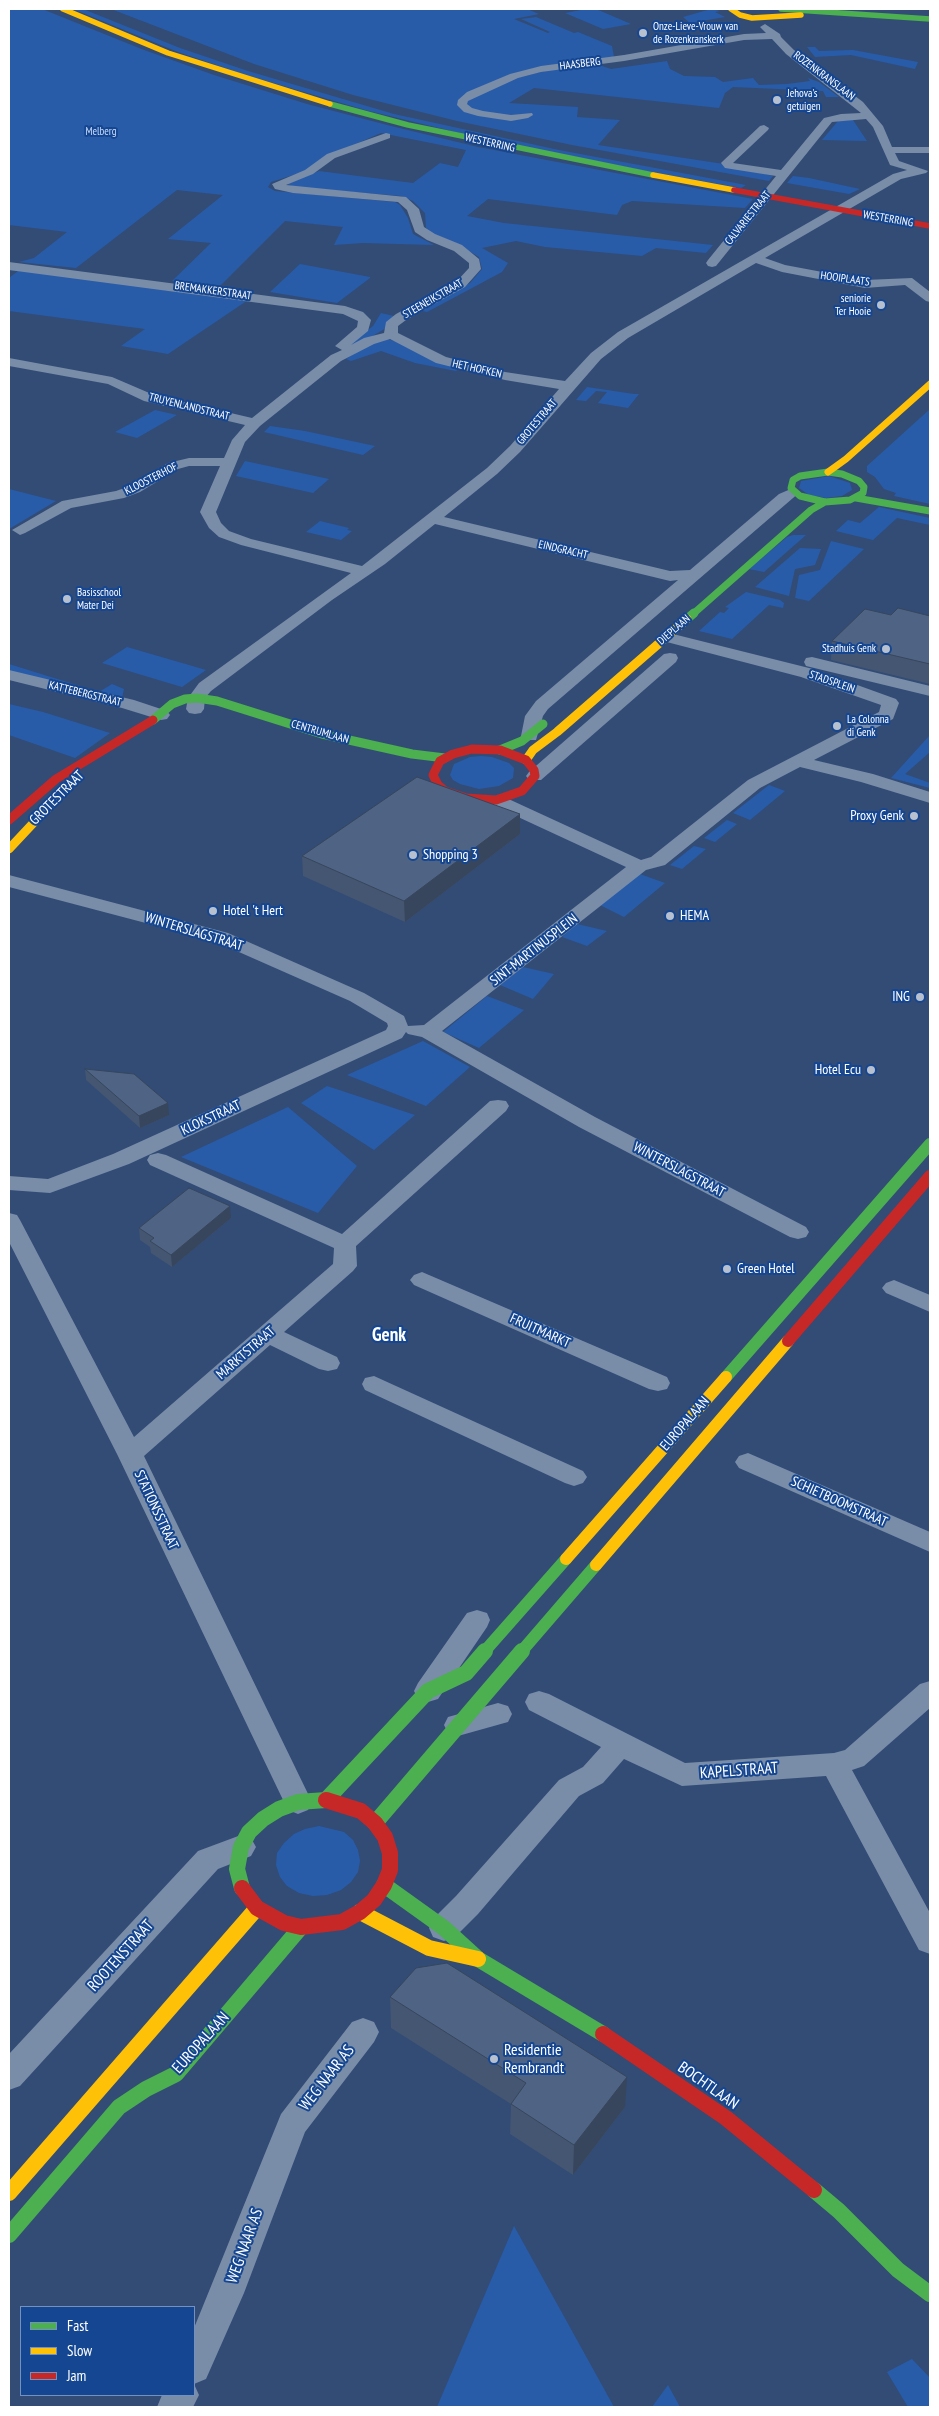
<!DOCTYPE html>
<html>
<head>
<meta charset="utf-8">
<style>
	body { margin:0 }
	#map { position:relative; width:939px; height:2416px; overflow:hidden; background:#324c75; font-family:"PT Sans Narrow",sans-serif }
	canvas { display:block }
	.frame { position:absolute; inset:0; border:10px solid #fff; pointer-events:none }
	.legend { position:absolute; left:20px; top:2306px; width:175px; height:90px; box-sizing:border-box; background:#154692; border:1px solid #7390be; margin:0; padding:6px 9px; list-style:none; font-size:15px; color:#fff }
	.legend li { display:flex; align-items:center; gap:10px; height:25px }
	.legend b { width:25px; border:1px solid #7390be }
</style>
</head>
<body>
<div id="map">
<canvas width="939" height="2416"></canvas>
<div class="frame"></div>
<ul class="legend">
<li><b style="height:6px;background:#4caf50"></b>Fast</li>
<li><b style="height:6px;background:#ffc107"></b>Slow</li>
<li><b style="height:6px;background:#c62828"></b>Jam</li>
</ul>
</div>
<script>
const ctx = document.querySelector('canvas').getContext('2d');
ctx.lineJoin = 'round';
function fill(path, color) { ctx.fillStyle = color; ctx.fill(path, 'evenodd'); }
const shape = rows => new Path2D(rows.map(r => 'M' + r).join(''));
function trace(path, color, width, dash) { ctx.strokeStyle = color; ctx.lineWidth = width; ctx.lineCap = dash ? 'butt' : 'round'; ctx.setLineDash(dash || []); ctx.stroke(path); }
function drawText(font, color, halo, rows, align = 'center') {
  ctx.font = font + ' "PT Sans Narrow",sans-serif'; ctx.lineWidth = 4; ctx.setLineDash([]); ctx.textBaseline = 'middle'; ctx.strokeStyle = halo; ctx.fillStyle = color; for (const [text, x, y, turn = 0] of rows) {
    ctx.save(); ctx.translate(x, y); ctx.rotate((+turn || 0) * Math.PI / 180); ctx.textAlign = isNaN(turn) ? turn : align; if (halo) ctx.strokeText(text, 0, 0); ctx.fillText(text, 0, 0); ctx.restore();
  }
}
const green = shape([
	[9,9,42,9,144,50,214,75,307,104,391,126,478,147,753,199,745,208,632,201,622,205,617,215,488,199,467,216,504,223,713,245,706,253,656,248,642,256,545,247,516,241,482,248,508,263,502,272,427,312,418,310,470,283,482,269,479,257,464,248,436,237,426,228,425,213,413,201,401,196,293,187,287,184,319,171,413,183,440,163,458,167,466,150,381,133,328,156,306,171,271,182,268,187,275,191,395,202,400,205,408,218,413,234,434,245,363,243,334,245,343,227,285,221,220,286,172,281,211,243,168,239,223,195,177,190,76,268,19,262,34,258,67,232,9,225],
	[73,9,83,9,180,48,248,71,394,114,559,150,746,185,741,188,596,162,472,136,365,110,243,74,178,52],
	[111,9,527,9,539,14,514,19,548,33,550,32,521,19,536,17,574,33,578,32,612,46,614,57,557,65,521,77,549,70,599,65,611,69,667,61,670,69,684,76,715,77,723,82,753,78,759,85,787,84,810,81,808,78,819,82,839,97,826,97,823,91,733,87,725,93,719,108,534,88,509,103,578,107,577,117,620,120,598,145,724,164,773,176,769,181,572,145,457,121,353,95,254,64],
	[586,9,596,9,631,24,603,29,565,13],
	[711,9,720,11,715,12,725,17,690,23,683,17],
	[807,47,815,47,819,51,853,50,918,62,915,69,851,55,815,57],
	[853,120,867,141,822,140,838,121],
	[793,176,809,178,860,189,849,194,787,183],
	[300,264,370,277,370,278,337,303,270,292],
	[9,268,226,295,251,298,168,354,121,346,145,329,9,311,9,278,18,271,9,270],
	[381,313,394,316,386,328,354,347,347,346,373,326],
	[388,339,394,341,460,367,456,371,415,363,381,351,351,361,346,359,375,340],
	[587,387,634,394,639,394,628,408,598,403,607,392,596,391,586,401,576,400],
	[930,409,930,504,894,496,896,493,884,489,875,477,867,472,867,466],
	[155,410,177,415,137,438,115,432],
	[270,426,305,431,375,446,363,455,264,432],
	[245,461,329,479,313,493,236,476],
	[829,476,850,483,852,490,842,496,826,498,809,495,799,488,801,481],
	[9,489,56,501,9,529],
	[879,507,930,518,930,525,897,518,873,540,836,531,848,520,860,523],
	[320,521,349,528,347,530,352,531,341,540,306,532],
	[793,535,806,535,764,572,749,569,787,537],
	[831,541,864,549,809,601,795,598,799,575,820,570],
	[800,548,821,549,815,565,795,569,789,596,755,587],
	[746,592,780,600,784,603,783,608,769,605,732,639,699,631,720,612,724,613,729,608,725,607],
	[127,647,206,670,182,687,102,663],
	[9,664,99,692,112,684,124,689,122,698,12,673,9,672],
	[9,704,43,712,110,733,75,758,9,735],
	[930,735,930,752,905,774,930,783,930,788,891,778],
	[481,756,492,757,509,763,514,768,513,778,499,786,479,789,460,784,453,780,450,775,454,764,470,757],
	[769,785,785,791,750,820,733,813],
	[727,820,737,824,715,842,704,838],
	[694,846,706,849,682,869,670,865],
	[637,873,665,883,624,917,600,905],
	[577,924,607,931,587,946,562,937],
	[523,967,554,974,533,999,500,985],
	[487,996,524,1010,479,1048,443,1032],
	[423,1041,470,1067,426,1106,347,1075],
	[327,1086,415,1115,374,1150,301,1103],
	[288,1107,357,1166,318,1213,181,1157],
	[319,1826,344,1832,353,1840,358,1850,360,1861,358,1872,351,1882,341,1890,327,1895,313,1896,299,1893,287,1886,280,1877,276,1865,277,1853,284,1843,294,1834,305,1829],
	[514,2226,614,2407,437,2407],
	[912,2359,930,2378,930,2407,908,2407,887,2372],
	[668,2385,680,2407,652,2407]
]);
const street = shape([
	[765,24,780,34,781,37,794,50,863,102,883,126,892,147,930,147,930,153,895,153,899,161,928,171,926,173,901,179,765,258,785,265,865,280,912,278,930,292,930,302,926,301,905,285,865,288,782,272,756,263,628,338,601,359,520,452,497,474,444,517,670,571,690,570,779,494,793,488,800,492,548,709,543,716,536,740,524,740,521,736,525,716,536,701,678,580,670,581,435,524,385,564,332,600,211,691,205,698,204,709,201,713,195,714,189,713,186,709,188,698,199,683,351,573,241,545,219,537,209,528,200,512,220,466,189,466,178,469,140,492,124,498,71,508,25,533,20,535,12,530,62,501,116,491,130,486,168,463,189,458,224,458,232,440,245,425,144,401,108,384,9,366,9,358,112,377,154,395,252,418,331,355,342,350,335,346,357,327,358,321,343,314,9,270,9,262,345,306,363,312,371,320,368,331,351,345,364,338,384,333,386,322,396,314,457,281,469,268,469,263,454,251,427,240,415,232,407,210,398,202,293,193,275,189,272,184,305,170,327,154,386,133,390,134,390,138,335,158,313,174,286,185,406,197,419,209,424,227,435,234,462,245,479,259,481,269,465,287,406,320,398,326,398,333,446,357,505,372,565,381,591,353,618,332,893,174,907,170,890,165,873,127,866,119,832,122,716,266,712,267,708,266,706,263,708,260,776,176,725,168,721,163,723,161,760,126,764,125,769,128,768,130,733,163,781,170,824,118,841,114,861,113,786,54,772,39,744,40,624,61,541,72,518,78,468,101,467,104,472,108,483,111,511,115,532,113,533,115,528,118,511,121,478,116,464,112,457,105,458,100,467,92,510,74,541,66,624,55,744,34,766,33,760,27,765,24],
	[390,339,436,363,505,380,559,389,510,446,487,468,362,566,251,539,229,531,221,523,216,512,245,442,260,426,341,361,374,344,390,339],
	[665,632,813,669,896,699,899,703,893,719,814,760,873,774,930,792,930,803,861,782,800,767,760,788,665,865,646,870,442,1031,595,1117,806,1227,809,1232,806,1237,798,1239,790,1237,579,1127,422,1037,408,1034,406,1032,402,1038,129,1164,50,1193,9,1190,9,1176,48,1179,113,1154,386,1030,388,1026,387,1023,350,1001,214,941,9,887,9,875,228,933,364,993,404,1016,408,1026,424,1025,626,867,490,804,487,800,490,796,502,796,641,860,651,857,748,780,879,712,881,705,801,677,659,640,657,637,665,632],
	[670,653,676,654,678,658,676,662,541,780,529,780,526,776,529,772,664,654,670,653],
	[812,657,930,686,930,696,806,666,804,662,806,658,812,657],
	[9,670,134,700,167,711,170,715,167,719,161,720,122,708,9,680,9,670],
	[498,1100,506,1101,509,1106,506,1111,356,1246,357,1266,353,1271,284,1332,337,1357,340,1363,337,1369,328,1371,319,1369,270,1345,144,1456,312,1802,308,1810,298,1814,288,1810,284,1802,117,1454,9,1242,9,1213,17,1215,20,1220,134,1437,333,1264,334,1248,150,1165,147,1160,150,1155,158,1153,166,1155,342,1234,490,1101,498,1100],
	[422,1272,667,1377,670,1383,667,1389,658,1391,649,1389,414,1285,410,1280,414,1275,422,1272],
	[894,1280,930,1295,930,1312,886,1293,882,1288,886,1283,894,1280],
	[374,1376,583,1471,587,1477,583,1483,574,1486,565,1483,365,1390,362,1384,365,1378,374,1376],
	[748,1453,930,1532,930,1552,739,1468,735,1462,739,1456,748,1453],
	[477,1610,487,1613,490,1620,487,1627,438,1699,428,1702,418,1699,414,1691,418,1683,467,1613,477,1610],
	[930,1681,930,1708,864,1766,852,1770,930,1913,930,1954,919,1950,826,1776,682,1786,624,1759,603,1783,579,1796,478,1914,455,1937,444,1941,433,1937,429,1928,433,1919,456,1896,559,1780,583,1767,601,1747,529,1710,525,1702,529,1694,539,1691,549,1694,685,1763,834,1753,845,1750,920,1684,930,1681],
	[498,1703,508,1706,512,1714,508,1722,458,1736,448,1733,444,1725,448,1717,498,1703],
	[241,1835,251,1838,256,1847,251,1856,218,1869,20,2086,9,2090,9,2054,198,1851,241,1835],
	[363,2018,374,2022,379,2032,374,2042,305,2132,244,2293,206,2379,194,2384,199,2395,193,2407,157,2407,162,2395,194,2395,194,2328,281,2114,352,2022,363,2018]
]);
const fastFar4 = shape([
	[781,9,930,19],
	[330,104,408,125,653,175]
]);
const fastFar3 = shape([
	[828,472,842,474,859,481,864,487,863,493,850,500,825,502,800,496,791,488,793,480,800,476,828,472],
	[856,498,930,511],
	[693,614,811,510,825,502]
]);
const fastFar2 = shape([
	[687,619,694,613],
	[153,720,172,704,185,699,197,698,217,701,322,734,412,754,445,758],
	[500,750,522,741,543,724]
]);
const fastFar1 = shape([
	[726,1377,930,1144],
	[484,1652,566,1559],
	[521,1652,596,1565]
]);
const fast = shape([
	[326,1800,428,1691,466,1673,485,1651],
	[375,1823,522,1651],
	[384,1885,444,1928,478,1959,603,2034],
	[242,1888,237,1869,241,1847,249,1832,263,1819,279,1809,298,1802,326,1800],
	[814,2190,839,2211,898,2270,930,2294],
	[9,2235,119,2107,146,2089,176,2074,301,1927]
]);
const slowFar4 = shape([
	[63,9,168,53,330,104],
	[731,9,740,15,752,18,801,15],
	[653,175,734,190]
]);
const slowFar3 = shape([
	[828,472,846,459,930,384]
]);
const slowFar2 = shape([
	[526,760,533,750,557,732,687,619],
	[9,849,53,802]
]);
const slowFar1 = shape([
	[566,1559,726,1377],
	[596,1565,788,1341]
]);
const slow = shape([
	[360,1912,429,1948,478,1959],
	[9,2193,257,1908]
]);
const jamFar2 = shape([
	[472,749,500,750,526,760,534,770,535,776,522,791,496,800,466,798,445,791,438,785,433,775,440,761,453,754,472,749],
	[9,820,56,779,153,720]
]);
const jamFar1 = shape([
	[788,1341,930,1176]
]);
const jam = shape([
	[242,1888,257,1908,284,1923,301,1927,342,1922,360,1912,374,1900,384,1885,390,1870,390,1853,385,1837,375,1823,361,1811,326,1800],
	[603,2034,726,2118,814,2190]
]);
const jamBridge = shape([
	[734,190,930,226]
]);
const wall = shape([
	[891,615,930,616,930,684,831,660,832,641],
	[520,834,405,922,303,876,302,856],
	[85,1069,169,1115,140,1128,86,1080],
	[231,1218,172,1267,151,1253,150,1247,140,1240,139,1228],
	[390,1997,625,2107,573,2175,510,2134,511,2104,391,2028]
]);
const shadedWall = shape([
	[520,814,520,834,405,922,404,901],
	[168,1103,169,1115,140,1128,139,1116],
	[230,1206,231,1218,172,1267,171,1255],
	[627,2077,625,2107,573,2175,574,2145]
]);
const building = shape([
	[898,608,930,616,930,664,832,641,865,609,891,615,898,608],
	[417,777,520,814,404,901,302,856,417,777],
	[85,1069,134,1074,168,1103,139,1116,85,1069],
	[189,1188,230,1206,171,1255,150,1241,154,1238,139,1228,189,1188],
	[447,1963,627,2077,574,2145,511,2104,526,2083,390,1997,416,1968,447,1963]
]);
const markers = [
	[643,33,5,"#b7c0cf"],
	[777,100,5,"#b7c0cf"],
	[881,305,5,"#b7c0cf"],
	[67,599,5,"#b7c0cf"],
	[886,649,5,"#b7c0cf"],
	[837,726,5,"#b7c0cf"],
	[914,816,5,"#b7c0cf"],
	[413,855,5,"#b7c0cf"],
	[213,911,5,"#b7c0cf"],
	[670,916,5,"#b7c0cf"],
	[920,997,5,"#b7c0cf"],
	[871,1070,5,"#b7c0cf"],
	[727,1269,5,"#b7c0cf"],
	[494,2059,5,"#b7c0cf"]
];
const farPoinames = [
	["Onze-Lieve-Vrouw van",653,27],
	["de Rozenkranskerk",653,40],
	["Jehova's",787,94],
	["getuigen",787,107],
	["seniorie",871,299,"right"],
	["Ter Hooie",871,312,"right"],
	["Basisschool",77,593],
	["Mater Dei",77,606],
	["Stadhuis Genk",876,649,"right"],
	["La Colonna",847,720],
	["di Genk",847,733]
];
const farStreetnames = [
	["HAASBERG",580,64,-7],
	["ROZENKRANSLAAN",824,76,37],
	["WESTERRING",490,143,13],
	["CALVARIESTRAAT",748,218,-51],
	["WESTERRING",888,219,10],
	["HOOIPLAATS",845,279,8],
	["BREMAKKERSTRAAT",213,291,8],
	["STEENEIKSTRAAT",433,299,-30],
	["HET HOFKEN",477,369,13],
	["TRUYENLANDSTRAAT",189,407,14],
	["GROTESTRAAT",537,422,-50],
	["KLOOSTERHOF",151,479,-27],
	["EINDGRACHT",563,550,13],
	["DIEPLAAN",674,630,-41],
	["STADSPLEIN",832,682,19],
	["KATTEBERGSTRAAT",85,694,14],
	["CENTRUMLAAN",320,732,16]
];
const farParknames = [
	["Melberg",101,132]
];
const streetNames = [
	["GROTESTRAAT",57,798,-45],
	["WINTERSLAGSTRAAT",194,932,17],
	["SINT-MARTINUSPLEIN",534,950,-38],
	["KLOKSTRAAT",211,1118,-25],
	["WINTERSLAGSTRAAT",679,1170,28],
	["FRUITMARKT",540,1331,24],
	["MARKTSTRAAT",246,1353,-41],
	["EUROPALAAN",685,1424,-49],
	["SCHIETBOOMSTRAAT",839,1502,24],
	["STATIONSSTRAAT",156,1510,65]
];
const poiNames = [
	["Proxy Genk",904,816,"right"],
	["Shopping 3",423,855],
	["Hotel 't Hert",223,911],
	["HEMA",680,916],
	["ING",910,997,"right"],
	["Hotel Ecu",861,1070,"right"],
	["Green Hotel",737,1269]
];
const nearStreetnames = [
	["KAPELSTRAAT",739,1771,-4],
	["ROOTENSTRAAT",121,1956,-48],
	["EUROPALAAN",201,2043,-48],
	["WEG NAAR AS",327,2078,-52],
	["BOCHTLAAN",708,2086,35],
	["WEG NAAR AS",245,2246,-70]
];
const nearPoinames = [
	["Residentie",504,2050],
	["Rembrandt",504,2068]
];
const districtNames = [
	["Genk",389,1336]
];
fill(green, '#285ca9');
fill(street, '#798da8');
trace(fastFar4, '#4caf50', 5.5);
trace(fastFar3, '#4caf50', 7);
trace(fastFar2, '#4caf50', 9);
trace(fastFar1, '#4caf50', 12);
trace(fast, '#4caf50', 16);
trace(slowFar4, '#ffc107', 5.5);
trace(slowFar3, '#ffc107', 7);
trace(slowFar2, '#ffc107', 9);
trace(slowFar1, '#ffc107', 12);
trace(slow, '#ffc107', 16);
trace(jamFar2, '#c62828', 9);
trace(jamFar1, '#c62828', 12);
trace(jam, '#c62828', 16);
trace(jamBridge, '#c62828', 5.5);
fill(wall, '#445672');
fill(shadedWall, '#37465c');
fill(building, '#4f6484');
trace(building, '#37465c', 1);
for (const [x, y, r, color] of markers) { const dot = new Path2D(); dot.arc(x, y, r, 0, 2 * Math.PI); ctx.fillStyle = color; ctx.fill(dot); trace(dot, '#154692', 2); }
drawText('11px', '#fff', '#154692', farPoinames, 'left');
drawText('11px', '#fff', '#154692', farStreetnames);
drawText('11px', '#cadefc', '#154692', farParknames);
drawText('14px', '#fff', '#154692', streetNames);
drawText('14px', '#fff', '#154692', poiNames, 'left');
drawText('16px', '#fff', '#154692', nearStreetnames);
drawText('16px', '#fff', '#154692', nearPoinames, 'left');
drawText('bold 19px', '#fff', '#154692', districtNames);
</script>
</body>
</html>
